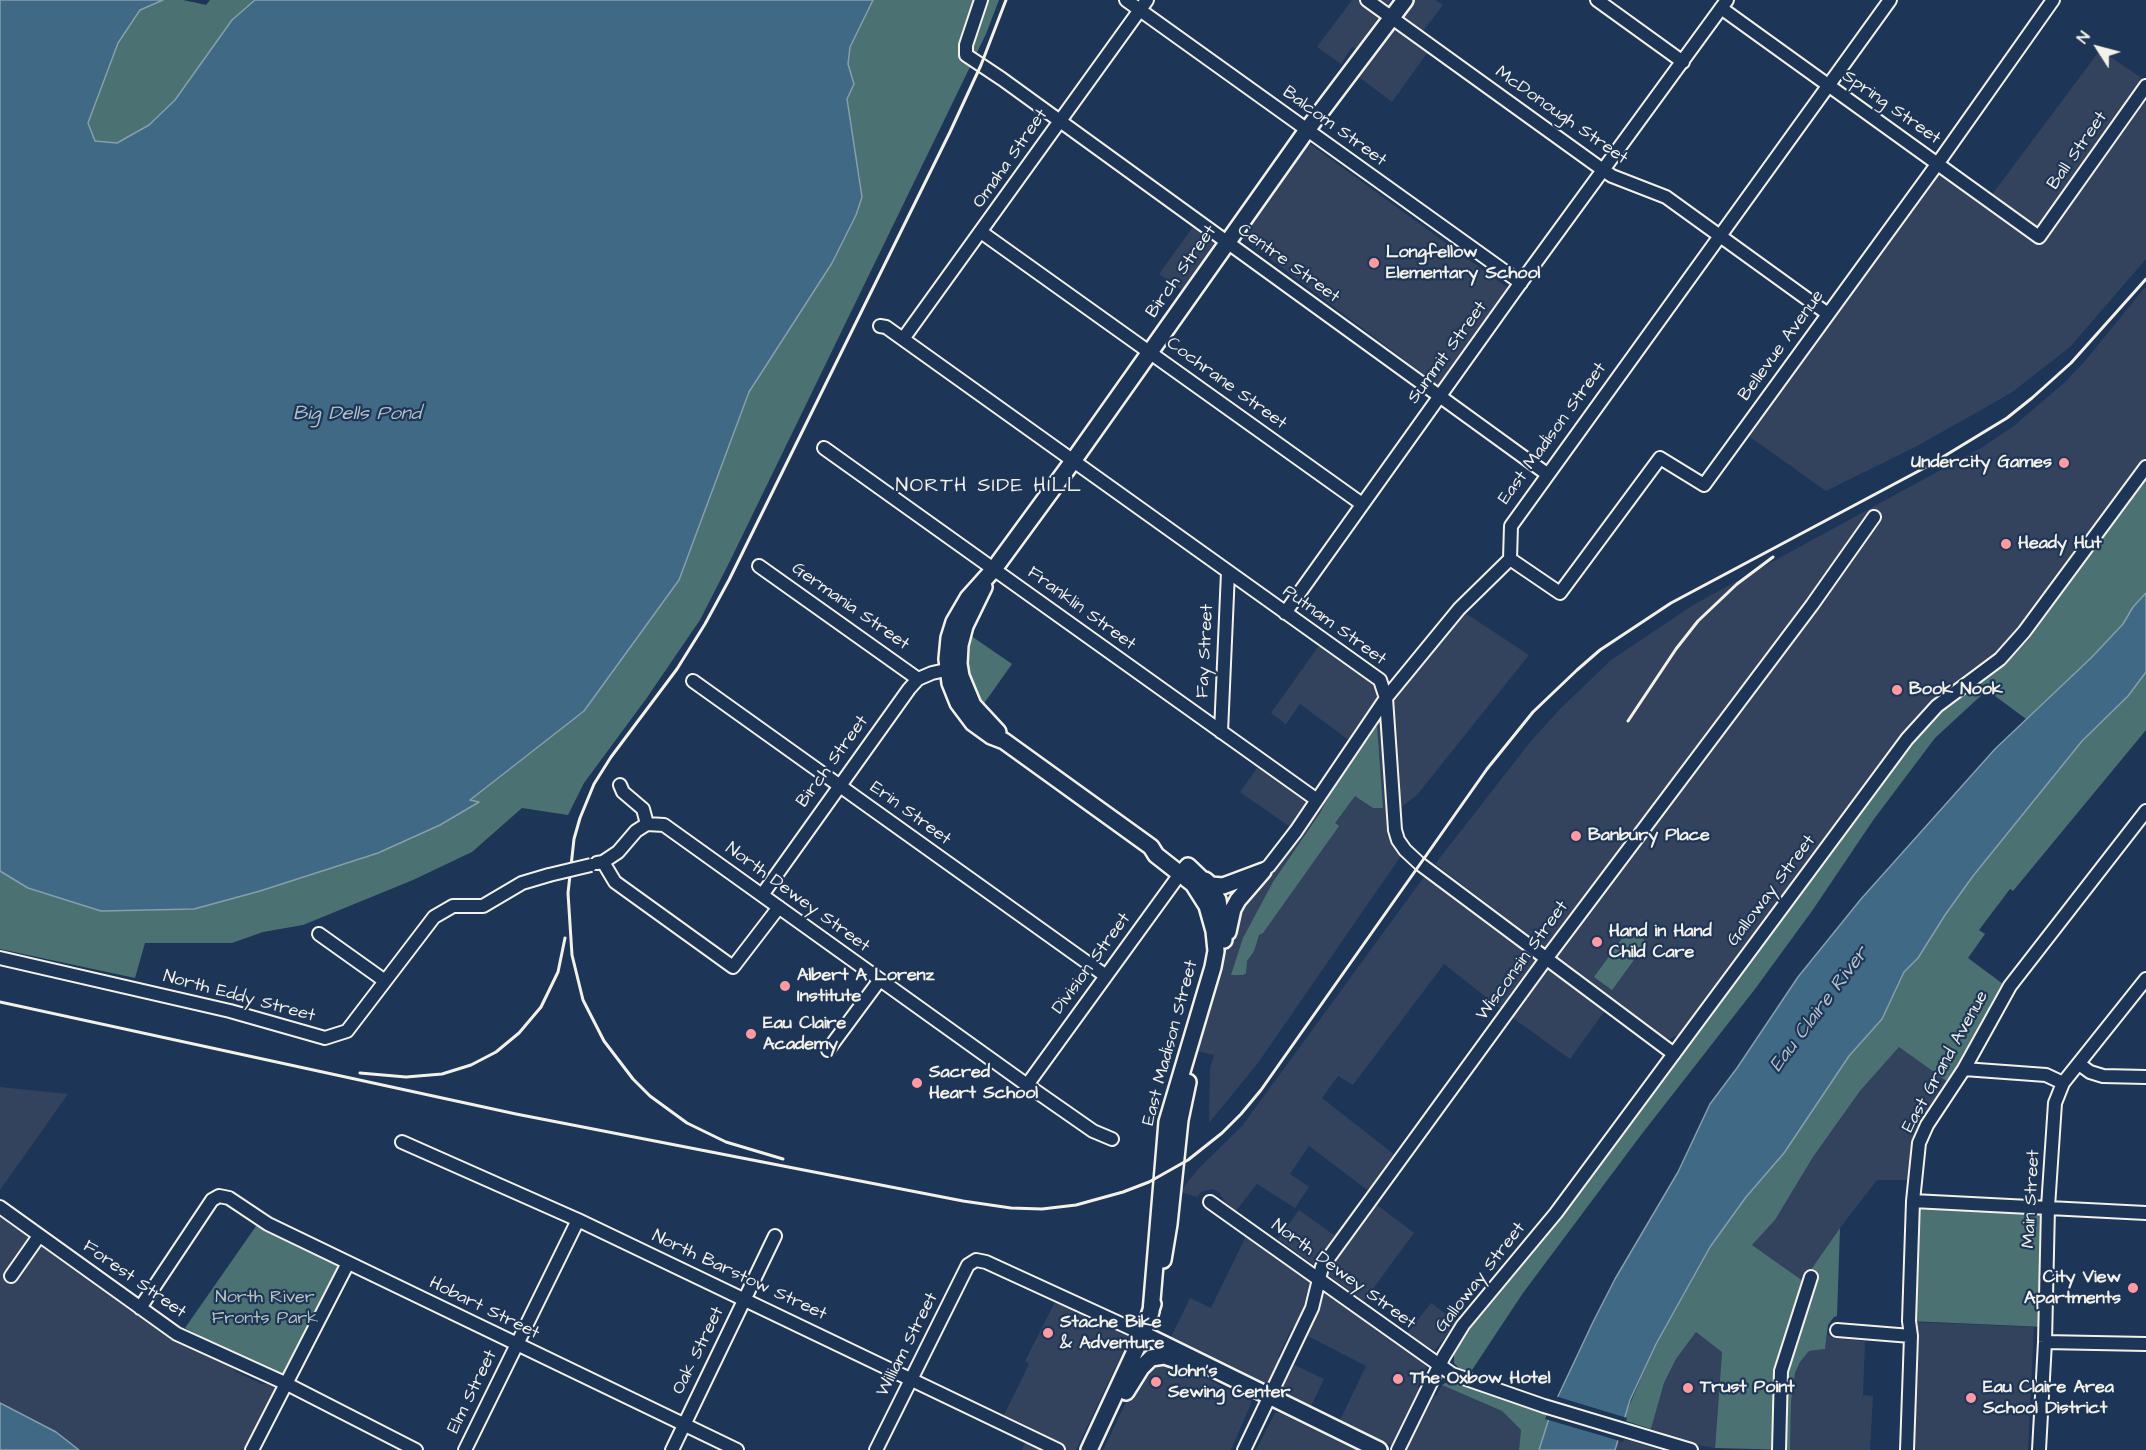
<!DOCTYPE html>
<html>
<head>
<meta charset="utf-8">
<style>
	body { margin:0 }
	#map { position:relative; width:2146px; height:1450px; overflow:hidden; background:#1d3557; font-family:"Architects Daughter",sans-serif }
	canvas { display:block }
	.north { position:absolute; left:2068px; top:18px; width:60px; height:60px; -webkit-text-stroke:4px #1d3557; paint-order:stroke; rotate:306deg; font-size:16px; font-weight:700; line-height:24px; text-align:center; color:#f4f1e8 }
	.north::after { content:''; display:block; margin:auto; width:21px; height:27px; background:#f4f1e8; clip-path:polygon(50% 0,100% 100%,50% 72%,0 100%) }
</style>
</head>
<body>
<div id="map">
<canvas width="2146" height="1450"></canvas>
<div class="north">N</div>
</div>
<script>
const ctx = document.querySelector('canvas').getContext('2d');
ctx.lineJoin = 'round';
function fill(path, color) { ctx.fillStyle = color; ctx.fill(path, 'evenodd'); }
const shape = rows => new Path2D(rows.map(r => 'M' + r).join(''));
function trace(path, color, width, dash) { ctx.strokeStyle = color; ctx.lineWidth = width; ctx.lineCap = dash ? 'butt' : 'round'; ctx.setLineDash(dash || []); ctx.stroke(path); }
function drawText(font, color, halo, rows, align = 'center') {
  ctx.font = font + ' "Architects Daughter",sans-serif'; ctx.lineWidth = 4.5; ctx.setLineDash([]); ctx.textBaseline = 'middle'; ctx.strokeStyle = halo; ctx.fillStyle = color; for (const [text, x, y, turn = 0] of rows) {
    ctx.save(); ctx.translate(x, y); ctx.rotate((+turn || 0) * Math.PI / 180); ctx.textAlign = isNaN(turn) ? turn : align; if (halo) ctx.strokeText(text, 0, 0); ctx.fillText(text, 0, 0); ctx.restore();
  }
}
const built = shape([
	[1352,0,1391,0,1356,49,1352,47,1341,64,1317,47],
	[1409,0,1435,0,1443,5,1415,42,1428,52,1392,102,1355,74],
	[2100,50,2146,81,2146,259,2070,347,2011,393,1919,445,1826,491,1743,432,1938,163,1988,200],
	[1310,144,1508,288,1438,385,1241,237],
	[1193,227,1211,239,1214,245,1183,291,1159,274],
	[2146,286,2146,458,2013,638,2002,650,1926,708,1907,731,1682,1033,1670,1039,1665,1038,1435,864,1531,741,1560,709,1611,660,1693,605,1981,448,2015,425,2064,383,2085,361],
	[1459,609,1529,655,1417,795,1400,808,1395,830,1405,850,1258,1063,1209,1123,1210,1068,1214,1055,1197,1051,1221,969,1230,920,1296,831,1240,792,1262,761,1317,800,1354,744,1300,704,1286,724,1271,713,1323,640,1380,680,1386,697],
	[1429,870,1609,1005,1570,1059,1506,1013,1444,964,1353,1085,1338,1076,1322,1098,1400,1159,1374,1195,1309,1146,1290,1174,1309,1187,1295,1208,1257,1184,1236,1211,1226,1203,1219,1192,1213,1189,1201,1192,1197,1197,1180,1192,1198,1169,1242,1126],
	[1899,1047,1948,1082,1917,1133,1912,1149,1908,1180,1877,1180,1840,1228,1803,1281,1752,1245,1775,1220,1813,1157,1860,1091],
	[0,1087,68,1094,0,1190],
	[1364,1195,1414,1233,1364,1301,1278,1239,1299,1210,1334,1235],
	[0,1216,173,1341,231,1366,236,1372,262,1384,267,1384,277,1388,247,1450,79,1450,56,1432,0,1403],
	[1246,1236,1398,1345,1431,1303,1457,1322,1436,1349,1434,1350,1425,1345,1416,1357,1427,1367,1418,1387,1436,1396,1442,1385,1502,1411,1521,1430,1519,1450,1401,1450,1340,1420,1366,1366,1292,1328,1278,1357,1324,1379,1311,1406,1171,1337,1190,1298,1211,1308],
	[1055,1302,1130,1337,1076,1450,1022,1450,1032,1428,1004,1415,1029,1364,1025,1361],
	[1915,1322,2034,1327,2028,1450,1913,1450,1917,1339],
	[1696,1332,1722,1351,1715,1448,1698,1445,1651,1429,1664,1383,1676,1359],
	[1827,1334,1833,1338,1865,1341,1863,1395,1873,1396,1870,1450,1790,1450,1791,1402,1795,1373,1800,1362,1809,1351,1825,1349],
	[1152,1362,1179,1365,1252,1401,1231,1450,1103,1450,1141,1371],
	[1275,1413,1280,1413,1356,1450,1256,1450],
	[1624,1439,1645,1445,1662,1450,1615,1450,1617,1441,1623,1442]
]);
const green = shape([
	[163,0,183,0,206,5,210,0,255,0,232,20,175,100,149,125,117,143,95,142,88,123,118,43,140,10],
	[873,0,999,0,986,34,730,561,700,620,646,699,584,783,568,815,522,808,472,852,413,880,303,925,263,932,232,943,145,943,135,978,0,949,0,871,28,888,101,911,194,909,378,853,440,825,478,802,470,800,679,580,749,392,832,263,856,215,860,178,855,161,847,99,854,84,848,64,850,47],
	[2146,478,2146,593,2133,607,2123,624,2092,657,2026,719,1987,690,1935,738,1874,819,1812,911,1755,989,1641,1135,1523,1293,1470,1373,1459,1368,1454,1363,1454,1352,1472,1326,1532,1252,1911,743,1934,717,1952,702,1999,669,2016,653,2029,639],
	[967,633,1012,664,980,709,966,680],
	[2146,672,2146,730,2013,891,2010,889,1979,930,1985,934,1968,958,2003,984,1948,1082,1899,1047,1860,1091,1813,1157,1775,1220,1752,1245,1803,1281,1840,1228,1837,1316,1834,1317,1828,1325,1825,1349,1809,1351,1800,1362,1795,1373,1791,1402,1790,1450,1715,1448,1722,1352,1696,1332,1676,1359,1664,1383,1651,1429,1623,1420,1656,1344,1710,1247,1746,1197,1784,1153,1849,1056,1882,1019,1904,972,1918,958,1945,915,1973,876,2082,741,2128,696],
	[1377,726,1383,808,1373,808,1355,796,1335,823,1339,826,1263,933,1259,935,1254,951,1247,961,1246,973,1243,975,1231,975,1243,938,1273,882,1320,813,1335,785],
	[1629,929,1647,942,1612,990,1594,977],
	[1913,1201,2048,1207,2045,1327,1909,1321],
	[261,1219,348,1263,287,1384,185,1328],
	[1445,1383,1453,1383,1524,1404,1550,1415,1539,1450,1519,1450,1521,1430,1502,1411,1442,1385]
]);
const water = shape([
	[0,0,163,0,140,10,118,43,88,123,95,141,117,143,149,125,175,100,232,20,255,0,873,0,850,47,848,64,854,84,847,99,862,197,856,215,832,263,749,392,679,580,584,711,470,800,479,802,440,825,378,853,260,891,194,909,101,911,28,888,0,871,0,0],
	[2146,593,2146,672,2128,696,2082,741,1973,876,1945,915,1918,958,1904,972,1882,1019,1849,1056,1784,1153,1746,1197,1710,1247,1656,1344,1630,1400,1615,1450,1539,1450,1552,1409,1593,1322,1615,1279,1678,1172,1710,1104,1737,1068,1798,977,1861,899,1995,749,2092,657,2123,624,2133,607,2146,593],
	[0,1403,56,1432,79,1450,0,1450,0,1403]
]);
const pier = shape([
	[1555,1396,1627,1418,1620,1441,1545,1419]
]);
const minor = shape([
	[981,0,966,45,966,55,1002,79,1547,474],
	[1126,0,1521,283],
	[1367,0,1603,170,1612,176,1666,197,1828,314],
	[1597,0,1683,62],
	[1721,8,2039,237,2146,86],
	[981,232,1362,504],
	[880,326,886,327,1380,680,1386,698,1395,830,1398,840,1405,850,1420,864,1674,1054],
	[903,339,1147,0],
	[824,448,1317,800],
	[1510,559,1560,593,1660,458,1704,485,1938,163,2053,0],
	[759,566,918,679],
	[1285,613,1514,292,1727,0],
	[693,681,1106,976],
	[1221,732,1228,572],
	[620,785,623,792,643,809,647,824],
	[647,824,664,825,1027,1085,1093,1131,1112,1139],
	[603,862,615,882,733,967,779,907],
	[597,863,603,862,618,852,636,831,647,824],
	[1256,875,1269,866,1296,831,1386,698,1459,609,1510,559,1511,526,1890,0],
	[762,895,909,689,918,679,932,673,955,668],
	[319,934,385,981],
	[0,958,230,1011,325,1038,347,1031,434,917,453,906,483,906,522,883,549,875],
	[828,1050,879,981],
	[2079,1064,2090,1072,2103,1076,2146,1077],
	[1964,1069,2046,1075,2063,1083],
	[1027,1085,1185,867],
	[402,1142,578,1220,1058,1450],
	[1913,1201,2146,1213],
	[1210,1202,1452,1374,1544,1406,1691,1450],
	[0,1207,177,1334,287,1384,416,1450],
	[11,1276,39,1236],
	[140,1308,212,1200,219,1196,229,1198,268,1224,737,1450],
	[1837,1330,1911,1336],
	[2045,1342,2146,1344],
	[252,1450,348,1263],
	[465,1450,578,1220],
	[672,1450,775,1236],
	[876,1450,968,1265,976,1260,986,1262,1143,1334],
	[1244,1450,1312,1308,1322,1267,1546,959,1812,605,1874,517],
	[1398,1450,1444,1356,1463,1325,1556,1213,1907,739,1937,706,2000,659,2024,632,2146,467],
	[1779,1450,1781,1371,1811,1277],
	[1907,1450,1911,1336,1909,1321,1913,1201,1919,1143,1927,1125,1964,1069,2010,986,2146,811],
	[2039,1450,2045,1342,2048,1207,2055,1103,2063,1083,2146,979]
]);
const major = shape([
	[984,587,965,626,960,645,959,664,961,676,973,705,998,732],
	[1188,866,1210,887,1218,900,1224,940],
	[1205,880,1211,885,1223,886,1263,871],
	[1228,932,1233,909,1238,900,1263,871],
	[1163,1260,1169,1224,1180,1120,1188,1082],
	[1151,1312,1167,1122,1213,967,1216,951,1214,931,1207,906,1193,884,1156,855,1151,847,1004,741,991,736,973,723,958,703,950,683,947,659,949,638,954,622,968,598,994,569,1073,461,1307,130,1405,0],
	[1143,1334,1379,1450],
	[1126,1392,1141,1368,1151,1358,1164,1356,1182,1362],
	[1089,1450,1143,1334,1153,1304]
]);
const rail = shape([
	[1628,721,1676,649,1698,621,1737,584,1773,557],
	[0,1002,516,1114,963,1201,1011,1208,1042,1209,1076,1205,1123,1192,1149,1182,1188,1160,1222,1133,1241,1114,1261,1090,1487,769,1533,712,1577,670,1600,650,1671,603,1928,466,2007,418,2032,398,2071,363,2146,279],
	[360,1073,406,1077,442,1074,471,1065,496,1052,519,1033,541,1007,558,972,565,938],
	[783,1159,726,1142,687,1123,650,1096,633,1079,604,1041,583,1000,572,955,568,893,574,839,580,818,594,784,611,757,677,669,705,624,729,580,950,132,981,65,1006,0]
]);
const minorBridge = shape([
	[549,875,591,865]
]);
const markers = [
	[1374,263,6,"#ff9aa2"],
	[2064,463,6,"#ff9aa2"],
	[2006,544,6,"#ff9aa2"],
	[1897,690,6,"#ff9aa2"],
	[1576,836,6,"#ff9aa2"],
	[1597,942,6,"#ff9aa2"],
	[785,986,6,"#ff9aa2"],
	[751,1034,6,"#ff9aa2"],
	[917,1083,6,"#ff9aa2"],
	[2133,1288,6,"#ff9aa2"],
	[1048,1333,6,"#ff9aa2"],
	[1398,1379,6,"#ff9aa2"],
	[1156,1382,6,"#ff9aa2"],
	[1688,1388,6,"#ff9aa2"],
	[1971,1398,6,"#ff9aa2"]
];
const streetNames = [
	["Spring Street",1891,108,35],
	["McDonough Street",1561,116,35],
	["Balcom Street",1334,127,36],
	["Ball Street",2078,151,-55],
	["Omaha Street",1011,159,-55],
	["Centre Street",1288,264,36],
	["Birch Street",1182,272,-55],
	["Bellevue Avenue",1782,346,-54],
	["Summit Street",1448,353,-54],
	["Cochrane Street",1226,384,36],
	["East Madison Street",1553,434,-54],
	["Germania Street",850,607,35],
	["Franklin Street",1081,609,36],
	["Putnam Street",1334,626,36],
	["Fay Street",1206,651,-87],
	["Birch Street",833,762,-54],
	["Erin Street",910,814,36],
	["Galloway Street",1772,891,-53],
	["North Dewey Street",797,898,36],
	["Wisconsin Street",1523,961,-54],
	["Division Street",1092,964,-54],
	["North Eddy Street",239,997,15],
	["East Madison Street",1171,1043,-75],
	["East Grand Avenue",1946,1062,-61],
	["Main Street",2032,1199,-87],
	["North Dewey Street",1343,1275,36],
	["North Barstow Street",739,1276,25],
	["Galloway Street",1481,1278,-52],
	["Forest Street",134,1280,35],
	["Hobart Street",484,1309,26],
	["William Street",908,1345,-63],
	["Oak Street",699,1351,-64],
	["Elm Street",473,1392,-64]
];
const poiNames = [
	["Longfellow",1386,253],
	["Elementary School",1386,274],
	["Undercity Games",2052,463,"right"],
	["Heady Hut",2018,544],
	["Book Nook",1909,690],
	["Banbury Place",1588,836],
	["Hand in Hand",1609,932],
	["Child Care",1609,953],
	["Albert A Lorenz",797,976],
	["Institute",797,997],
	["Eau Claire",763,1024],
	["Academy",763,1045],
	["Sacred",929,1073],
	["Heart School",929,1094],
	["City View",2121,1278,"right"],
	["Apartments",2121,1299,"right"],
	["Stache Bike",1060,1323],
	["& Adventure",1060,1344],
	["John's",1168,1372],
	["Sewing Center",1168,1393],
	["The Oxbow Hotel",1410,1379],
	["Trust Point",1700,1388],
	["Eau Claire Area",1983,1388],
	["School District",1983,1409]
];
const parkNames = [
	["North River",265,1298],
	["Fronts Park",265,1319]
];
const waterNames = [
	["Big Dells Pond",357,415],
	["Eau Claire River",1820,1010,-53]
];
const neighbourhoodNames = [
	["NORTH SIDE HILL",989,487]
];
fill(built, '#33435e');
fill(green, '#4c7173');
fill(water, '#3f6985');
trace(water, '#879fad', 1.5);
fill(pier, '#1d3557');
trace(minor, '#f4f1e8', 16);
trace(major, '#f4f1e8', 20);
trace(minor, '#1d3557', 12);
trace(major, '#1d3557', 15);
trace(rail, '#f4f1e8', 3);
trace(minorBridge, '#f4f1e8', 16, []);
trace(minorBridge, '#1d3557', 12);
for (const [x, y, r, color] of markers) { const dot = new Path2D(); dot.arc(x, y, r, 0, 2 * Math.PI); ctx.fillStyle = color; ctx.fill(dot); trace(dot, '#1d3557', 2); }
drawText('18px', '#f4f1e8', '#1d3557', streetNames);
drawText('bold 18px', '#f4f1e8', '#1d3557', poiNames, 'left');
drawText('18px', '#b9c4bf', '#1d3557', parkNames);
drawText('italic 20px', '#b5c1c5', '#1d3557', waterNames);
ctx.letterSpacing = '1.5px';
drawText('20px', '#f4f1e8', '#1d3557', neighbourhoodNames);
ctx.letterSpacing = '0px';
</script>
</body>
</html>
